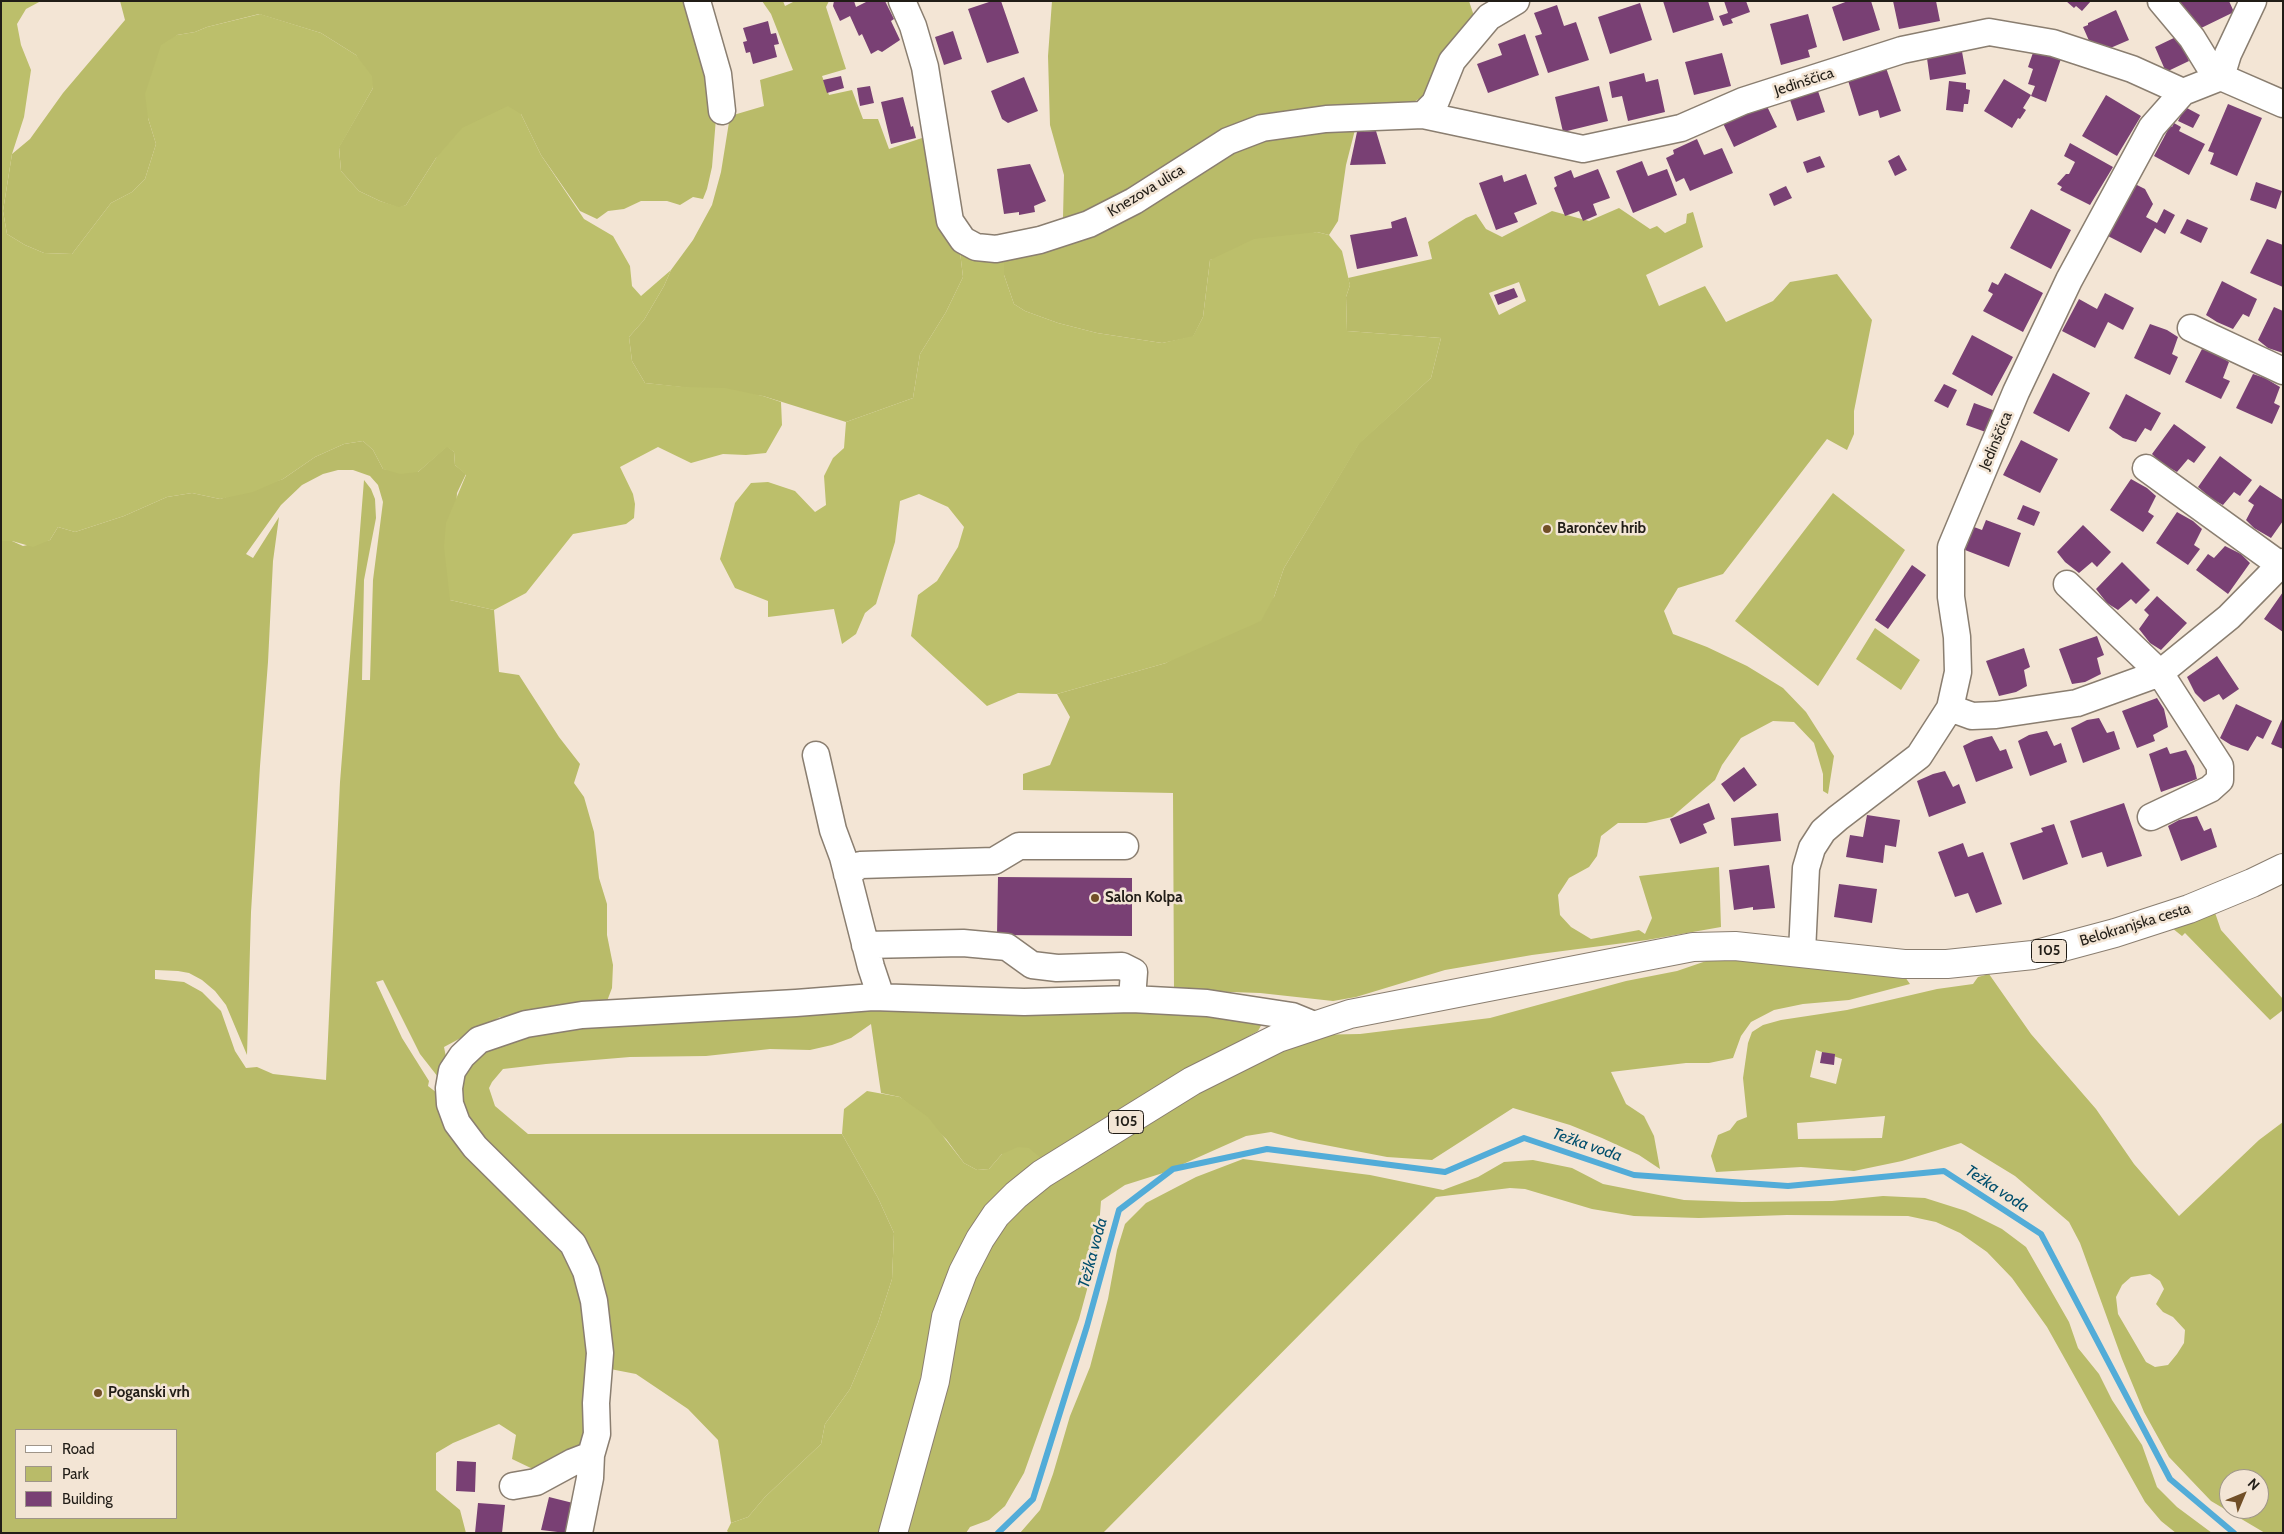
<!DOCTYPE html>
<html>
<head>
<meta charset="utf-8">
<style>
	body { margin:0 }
	#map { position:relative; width:2284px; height:1534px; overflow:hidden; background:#f3e5d5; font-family:Cabin,sans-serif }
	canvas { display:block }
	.frame { position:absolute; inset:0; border:2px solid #211d17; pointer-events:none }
	.legend { position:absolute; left:15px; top:1429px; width:162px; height:90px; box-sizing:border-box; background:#f3e5d5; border:1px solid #9f9589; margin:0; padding:6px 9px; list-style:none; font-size:15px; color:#211d17 }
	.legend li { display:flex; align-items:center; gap:10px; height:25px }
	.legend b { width:25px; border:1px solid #9f9589 }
	.north { position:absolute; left:2219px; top:1469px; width:50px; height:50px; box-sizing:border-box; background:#f3e5d5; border:1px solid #9f9589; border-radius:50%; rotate:45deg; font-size:14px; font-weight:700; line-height:20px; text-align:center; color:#211d17 }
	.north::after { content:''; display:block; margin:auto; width:18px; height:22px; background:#714f27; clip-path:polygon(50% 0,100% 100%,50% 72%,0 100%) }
</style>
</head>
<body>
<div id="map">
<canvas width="2284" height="1534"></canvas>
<div class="frame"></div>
<ul class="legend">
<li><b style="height:6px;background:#fff"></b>Road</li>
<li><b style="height:14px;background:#b9bb69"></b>Park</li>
<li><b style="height:14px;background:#794074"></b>Building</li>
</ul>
<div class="north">N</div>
</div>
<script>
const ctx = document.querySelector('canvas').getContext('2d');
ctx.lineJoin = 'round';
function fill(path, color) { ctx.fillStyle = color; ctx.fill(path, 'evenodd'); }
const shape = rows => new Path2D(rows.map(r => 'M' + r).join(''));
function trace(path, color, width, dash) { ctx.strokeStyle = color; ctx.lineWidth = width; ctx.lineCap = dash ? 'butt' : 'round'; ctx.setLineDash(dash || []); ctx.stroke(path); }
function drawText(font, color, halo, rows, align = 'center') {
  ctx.font = font + ' Cabin,sans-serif'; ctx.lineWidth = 5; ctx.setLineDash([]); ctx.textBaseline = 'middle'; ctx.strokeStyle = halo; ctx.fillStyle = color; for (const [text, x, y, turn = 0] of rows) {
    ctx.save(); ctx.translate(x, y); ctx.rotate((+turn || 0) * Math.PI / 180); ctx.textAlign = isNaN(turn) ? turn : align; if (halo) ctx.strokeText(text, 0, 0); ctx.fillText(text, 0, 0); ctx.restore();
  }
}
const green = shape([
	[120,1,692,1,717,106,712,167,707,189,703,199,693,197,680,205,667,201,641,201,624,209,608,211,597,219,580,211,541,155,521,114,436,158,406,205,399,208,380,201,359,191,341,171,339,147,373,88,356,55,321,33,259,14,207,27,195,32,177,35,148,118,156,144,145,179,132,192,111,203,72,254,44,253,25,245,7,234,3,211,12,154,30,139,63,93,125,20],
	[762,1,783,1,785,6,795,1,829,1,826,7,846,69,822,76,829,95,852,90,863,119,878,119,889,149,928,136,960,252,963,277,946,312,920,354,913,398,846,422,763,396,645,383,632,361,629,337,644,320,664,286,671,270,693,240,712,205,721,172,730,116,764,106,760,80,793,70,771,14],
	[1052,1,1469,1,1475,19,1442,56,1424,96,1410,104,1308,114,1170,170,1070,222,1063,218,1064,175,1050,125,1048,56],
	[1357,122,1346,165,1338,221,1329,235,1317,232,1210,260,1203,317,1193,337,1162,343,1097,333,1058,323,1025,311,1014,304,1004,275,1004,255,1231,145],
	[1619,208,1650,229,1657,226,1665,233,1686,223,1687,214,1693,212,1703,247,1646,275,1659,306,1705,286,1726,322,1773,301,1790,282,1837,274,1872,320,1854,411,1854,434,1847,450,1827,439,1723,574,1678,588,1664,611,1673,634,1707,647,1747,666,1783,688,1806,712,1834,756,1828,794,1823,791,1823,774,1814,743,1794,722,1773,721,1741,738,1722,765,1715,780,1672,817,1646,823,1618,823,1601,836,1597,856,1589,867,1569,878,1558,895,1560,915,1571,927,1591,939,1639,930,1645,934,1652,918,1639,876,1719,867,1721,927,1647,940,1532,955,1445,970,1356,997,1333,1001,1260,993,1174,990,1173,793,1023,790,1023,774,1050,765,1070,717,1057,694,1166,663,1274,597,1284,568,1359,443,1431,378,1441,338,1347,331,1346,297,1350,285,1348,278,1432,259,1428,242,1466,218,1476,214,1486,229,1502,237,1552,211,1589,221],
	[1519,282,1526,301,1499,315,1489,293],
	[363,441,373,450,383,469,418,472,447,446,454,452,455,465,466,474,457,493,450,600,494,610,499,672,519,675,559,737,580,764,574,783,584,797,594,832,599,878,607,904,607,935,613,965,612,988,604,1009,500,1017,444,1047,447,1062,438,1077,420,1054,383,980,376,982,402,1038,429,1081,428,1086,437,1093,441,1116,576,1267,580,1302,591,1355,590,1422,580,1450,535,1470,512,1459,516,1435,499,1424,453,1443,436,1453,436,1490,460,1510,466,1533,1,1533,1,541,12,541,23,546,50,540,58,527,75,532,124,516,167,497,192,493,220,499,283,479,315,457,344,444],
	[338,470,353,470,370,476,378,485,383,502,373,580,370,680,362,680,364,580,376,518,375,499,371,489,364,480,340,782,326,1080,273,1074,257,1067,246,1068,235,1051,221,1011,202,992,184,982,155,979,155,970,178,971,189,973,202,980,215,991,226,1005,247,1055,251,912,260,766,268,662,273,561,279,517,253,558,246,554,281,505,302,485,323,474],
	[16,1430,176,1430,176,1518,16,1518],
	[1833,493,1905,550,1818,686,1735,621],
	[1875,628,1920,660,1901,690,1856,659],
	[2213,907,2221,930,2283,999,2283,1010,2270,1020,2185,933,2182,936,2167,924],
	[1718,957,1836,967,1870,975,1905,977,1910,984,1849,1000,1803,1004,1774,1010,1751,1022,1741,1036,1733,1058,1709,1063,1686,1063,1611,1072,1626,1104,1644,1116,1654,1136,1660,1169,1639,1155,1602,1138,1570,1125,1513,1108,1432,1160,1387,1157,1299,1140,1271,1132,1246,1136,1163,1173,1125,1185,1101,1201,1097,1253,1079,1319,1024,1473,1005,1506,989,1520,970,1527,966,1533,905,1533,957,1324,982,1258,1009,1218,1034,1194,1211,1084,1309,1035,1360,1034,1490,1018,1626,981,1677,971],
	[1989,974,2031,1034,2096,1109,2134,1164,2179,1216,2259,1140,2283,1122,2283,1533,2265,1533,2211,1501,2169,1457,2144,1412,2122,1359,2080,1243,2069,1222,2015,1176,1961,1143,1902,1161,1854,1171,1801,1167,1716,1172,1711,1156,1718,1135,1730,1130,1737,1121,1747,1117,1743,1078,1748,1043,1752,1032,1763,1025,1781,1020,1847,1010,1937,989,1973,984,1978,977],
	[1816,1050,1842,1059,1836,1084,1810,1077],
	[1885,1116,1882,1138,1798,1139,1797,1123],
	[2150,1274,2160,1281,2164,1289,2156,1304,2163,1312,2173,1317,2185,1330,2184,1343,2177,1354,2168,1365,2155,1367,2146,1362,2118,1314,2116,1297,2122,1285,2131,1277],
	[2229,1479,2259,1479,2259,1509,2229,1509],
	[1148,1007,1263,1022,1258,1031,1135,1100,1042,1159,1002,1154,989,1169,977,1170,964,1163,946,1139,900,1097,881,1093,871,1024,851,1038,832,1045,810,1050,770,1049,706,1056,630,1057,546,1064,503,1069,492,1082,489,1088,495,1106,528,1134,842,1134,878,1198,894,1233,892,1279,878,1323,850,1389,825,1424,821,1444,765,1497,748,1517,731,1523,718,1440,688,1409,636,1374,605,1368,597,1277,471,1127,459,1107,461,1071,469,1057,554,1024,837,1009],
	[1243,1159,1370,1175,1443,1190,1478,1177,1504,1162,1533,1160,1572,1168,1603,1184,1684,1200,1742,1202,1832,1201,1883,1196,1925,1198,1966,1211,2002,1229,2026,1247,2069,1322,2078,1348,2099,1374,2112,1400,2142,1445,2157,1487,2177,1507,2212,1533,2176,1533,2161,1521,2145,1502,2047,1327,2012,1278,1987,1252,1960,1233,1936,1222,1908,1216,1787,1215,1699,1218,1634,1216,1592,1209,1525,1189,1510,1188,1436,1197,1103,1533,1020,1533,1040,1510,1053,1474,1070,1416,1090,1367,1108,1299,1117,1250,1125,1224,1146,1203,1196,1177]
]);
const forest = shape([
	[1,1,41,1,26,9,17,24,21,45,31,70,24,117,12,154,3,211,7,234,25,245,44,253,72,254,111,203,132,192,145,179,156,144,148,118,145,94,161,45,177,35,195,32,207,27,260,14,321,33,356,55,372,76,373,88,339,148,341,171,359,191,380,201,399,207,406,205,436,158,462,128,508,106,521,114,541,155,584,219,613,236,630,266,632,286,641,296,671,270,664,286,644,320,629,337,632,361,645,383,685,387,725,388,763,396,781,402,782,425,766,453,746,455,723,454,691,463,658,447,620,467,633,494,635,504,634,518,626,524,573,534,526,593,494,610,450,600,444,547,446,523,466,475,455,465,454,452,447,447,418,472,400,474,383,469,373,450,363,441,344,444,315,457,283,479,253,492,220,499,192,493,167,497,124,516,75,532,58,527,50,540,33,547,12,541,1,541],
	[1317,232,1329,235,1342,251,1350,285,1346,297,1347,331,1441,338,1431,378,1359,444,1284,568,1274,597,1261,621,1166,663,1057,694,1018,693,987,706,911,636,918,595,937,581,958,547,964,527,948,507,919,494,900,501,895,542,876,604,865,613,856,634,842,644,834,609,768,617,768,601,735,588,720,559,735,503,751,483,768,482,795,491,815,512,826,505,824,476,833,458,844,448,846,422,913,398,920,354,946,312,963,277,960,252,1004,255,1004,275,1014,304,1025,311,1058,323,1097,333,1162,343,1193,336,1203,317,1210,260,1254,239],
	[867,1091,900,1097,928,1117,964,1163,977,1170,989,1169,1002,1154,1018,1147,1029,1148,1042,1159,1022,1172,997,1195,931,1332,913,1411,878,1533,729,1533,727,1531,731,1523,748,1517,765,1497,821,1444,825,1424,850,1389,878,1323,892,1279,894,1233,878,1198,842,1134,844,1109]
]);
const stream = shape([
	[998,1533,1033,1499,1087,1326,1119,1210,1173,1169,1267,1149,1445,1172,1524,1138,1634,1175,1788,1186,1944,1171,2041,1234,2170,1479,2234,1533]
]);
const building = shape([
	[834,1,854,1,856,7,868,1,885,1,894,19,891,21,900,40,882,52,878,50,871,54,862,34,859,36,850,16,840,21,833,6],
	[992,1,1001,1,1019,53,987,63,968,9],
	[1663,1,1708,1,1714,20,1673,33],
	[1724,1,1746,1,1750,12,1731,19,1733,23,1723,26,1719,16,1728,13],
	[1848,1,1871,1,1880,30,1843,41,1832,7],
	[1893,1,1936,1,1940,21,1899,29],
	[2066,1,2091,1,2082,11,2076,6,2074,8],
	[2179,1,2229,1,2234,12,2195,31],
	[1640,3,1652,40,1610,54,1598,17],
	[1557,5,1564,26,1576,22,1589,60,1548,73,1535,36,1542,34,1534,13],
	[2116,10,2129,40,2101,52,2094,52,2083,27,2088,25,2088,23],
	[1808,14,1817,47,1808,50,1810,57,1781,65,1770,24],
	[768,21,771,34,776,33,779,44,774,45,777,57,753,64,750,52,746,53,743,42,747,41,743,28],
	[953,31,962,59,944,65,935,37],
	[1525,34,1539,75,1488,93,1477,64,1502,55,1498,44],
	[2178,36,2189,61,2166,72,2155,47],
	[2036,44,2063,53,2046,102,2031,96,2035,86,2028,84,2033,69,2028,67],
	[1961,46,1966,74,1930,80,1926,51],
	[1722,53,1731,86,1694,95,1685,62],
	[1884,62,1901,111,1880,118,1878,110,1859,116,1846,74],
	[1644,73,1646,82,1658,79,1665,112,1628,121,1622,96,1612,98,1609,82],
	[841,76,844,88,827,93,823,80],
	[1024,77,1038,111,1008,123,1002,119,991,91],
	[2004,79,2031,95,2023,108,2026,110,2020,119,2018,118,2012,128,1984,111],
	[1949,81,1966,83,1966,89,1970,90,1968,104,1964,104,1963,112,1946,110],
	[1816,85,1825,112,1797,121,1788,94],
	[870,86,874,103,860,106,857,88],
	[1599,86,1608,121,1563,132,1555,97],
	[2106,95,2141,116,2117,156,2082,136],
	[903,97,911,127,913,126,916,138,891,144,881,102],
	[1764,100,1777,127,1734,147,1721,119],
	[2228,104,2262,118,2237,176,2210,164,2214,153,2208,151],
	[2185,107,2200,115,2193,128,2178,121],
	[2174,123,2181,127,2179,131,2205,144,2189,175,2154,156,2170,126,2172,127],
	[1376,131,1386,164,1350,165,1357,132],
	[1697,139,1704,155,1722,148,1733,173,1690,191,1684,178,1676,182,1666,158,1674,154,1673,150],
	[2070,143,2113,167,2090,205,2060,190,2062,187,2057,184,2066,174,2069,174,2075,162,2064,156],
	[1899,155,1907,170,1895,176,1888,161],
	[1820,156,1825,167,1807,173,1803,162],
	[1642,161,1648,176,1667,169,1677,195,1633,213,1616,171],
	[1030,164,1046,201,1034,206,1035,212,1019,215,1019,212,1004,214,997,169],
	[1598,169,1610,198,1593,204,1597,215,1583,221,1579,211,1565,216,1554,188,1557,186,1554,177,1571,170,1574,178],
	[1526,174,1537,204,1514,213,1518,222,1496,230,1479,183,1502,175,1504,182],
	[2256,182,2282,191,2276,209,2250,200],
	[2135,184,2145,189,2153,204,2146,217,2157,223,2164,209,2175,215,2165,234,2155,228,2141,253,2106,235],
	[1786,186,1792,198,1774,206,1769,194],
	[2031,209,2071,230,2051,269,2010,248],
	[1406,217,1418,256,1357,269,1350,235,1392,228,1391,222],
	[2187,219,2208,228,2201,243,2180,233],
	[2267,239,2283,245,2283,287,2250,273],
	[2005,273,2043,293,2023,332,1983,311,1993,294,1988,291,1992,282,1998,285],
	[2222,281,2257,299,2249,317,2243,314,2233,329,2217,322,2206,315],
	[1514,288,1518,297,1498,305,1494,295],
	[2105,293,2134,308,2123,330,2108,322,2095,348,2062,331,2079,299,2097,309],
	[2274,307,2283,311,2283,353,2268,348,2258,340],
	[2150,324,2167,330,2178,337,2172,354,2178,357,2170,375,2134,358],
	[1972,335,2013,357,1992,396,1952,374],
	[2202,349,2218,355,2229,362,2223,378,2230,381,2221,399,2185,382],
	[2053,373,2090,393,2069,432,2033,413],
	[2253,374,2265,378,2280,387,2274,403,2280,406,2272,424,2236,408],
	[1944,384,1957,390,1948,408,1934,401],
	[2126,394,2161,413,2151,431,2145,428,2136,442,2123,438,2109,428],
	[1974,403,2001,413,1994,435,1966,425],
	[2174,424,2206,447,2194,463,2188,459,2177,472,2161,463,2152,454],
	[2021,440,2058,459,2040,493,2003,475],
	[2220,456,2252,480,2240,496,2234,492,2223,505,2212,499,2198,487],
	[2131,479,2147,488,2156,496,2148,512,2154,516,2143,532,2110,510],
	[2260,485,2283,500,2283,521,2271,538,2254,528,2246,520,2254,505,2248,501],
	[2023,505,2040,512,2034,526,2017,519],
	[2177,512,2193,521,2202,529,2194,545,2200,549,2188,565,2156,543],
	[1986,520,2021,533,2009,567,1965,550,1974,527,1982,530],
	[2083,525,2111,552,2097,567,2092,562,2079,573,2065,562,2057,552],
	[2225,546,2241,554,2250,563,2228,594,2196,570,2208,554,2214,558],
	[2122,562,2150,590,2136,604,2131,599,2118,610,2107,603,2096,589],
	[1912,565,1926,575,1888,629,1875,620],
	[2283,592,2283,632,2264,619],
	[2157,596,2187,623,2161,650,2150,643,2139,629,2149,615,2144,610],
	[2097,636,2104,655,2097,658,2101,674,2085,682,2072,684,2059,649],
	[2024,648,2030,667,2024,670,2027,686,2016,692,1999,696,1986,661],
	[2217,656,2239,689,2223,700,2219,694,2204,702,2195,693,2187,677],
	[2157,698,2164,709,2168,727,2153,735,2155,741,2137,748,2122,711],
	[2236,704,2272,721,2263,739,2257,736,2248,751,2231,745,2220,738],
	[2283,717,2283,749,2271,744],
	[2099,718,2107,733,2114,731,2120,749,2083,763,2071,728,2087,720],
	[2047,731,2054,746,2061,743,2067,762,2030,776,2018,741,2029,735],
	[1992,736,2000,751,2006,749,2013,768,1976,782,1963,746,1975,740],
	[2167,747,2170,754,2186,750,2194,766,2197,779,2161,792,2149,754],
	[1744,767,1757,785,1734,802,1721,784],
	[1945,771,1953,787,1959,784,1966,803,1929,817,1917,781,1933,774],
	[1709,803,1715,819,1703,824,1707,833,1680,844,1670,819],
	[2124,803,2142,856,2107,867,2102,852,2082,858,2070,821],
	[1778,813,1781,841,1734,846,1731,818],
	[1867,815,1900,820,1896,847,1885,845,1883,863,1846,857,1850,835,1863,837],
	[2197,816,2204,831,2211,828,2217,847,2181,861,2168,826,2179,820],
	[2054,824,2068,864,2023,880,2010,843,2043,832,2041,828],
	[1963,843,1968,857,1983,852,2002,904,1976,913,1968,893,1955,897,1938,852],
	[1769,865,1775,908,1753,910,1753,907,1734,910,1729,870],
	[998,877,1132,878,1132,936,997,935],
	[1839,884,1877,889,1872,923,1834,917],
	[1822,1052,1835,1054,1834,1065,1820,1063],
	[457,1461,476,1462,475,1492,456,1491],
	[549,1497,573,1503,566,1533,541,1530],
	[478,1503,505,1505,502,1533,475,1533]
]);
const minor = shape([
	[697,1,718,74,722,111],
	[902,1,913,26,925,67,950,221,963,240,976,247,996,249,1040,240,1089,224,1134,201,1228,141,1262,128,1326,119,1423,115,1583,149,1681,128,1743,101,1902,50,1989,32,2053,43,2132,69,2183,92],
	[2161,1,2192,38,2211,69,2221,77,2283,104],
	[1423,115,1435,103,1452,61,1489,17,1516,1],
	[2191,328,2283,371],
	[2146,468,2283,567],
	[2067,584,2160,673,2220,766,2220,780,2210,789,2151,817],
	[1950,708,1972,716,1996,715,2077,703,2160,673,2229,617,2283,562],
	[816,755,833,830,843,857,871,967,881,997],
	[847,874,860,865,994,861,1019,846,1125,846],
	[865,945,963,943,1007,947,1032,965,1057,968,1122,966,1134,972,1132,999],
	[1802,952,1806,868,1812,848,1823,831,1838,818,1919,756,1950,708,1958,672,1957,637,1951,597,1951,547,2016,392,2069,280,2152,127,2183,92,2221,77,2228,54,2253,1],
	[513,1486,536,1482,573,1462,591,1455,597,1434,596,1403,600,1353,594,1301,586,1271,573,1244,475,1147,457,1123,450,1104,449,1088,452,1071,462,1056,479,1040,526,1024,582,1015,796,1003,873,997,1024,1002,1132,999,1207,1003,1292,1016,1314,1025],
	[579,1533,590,1478,591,1455]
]);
const major = shape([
	[893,1533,935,1381,946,1317,963,1272,980,1239,996,1215,1016,1195,1042,1174,1192,1081,1278,1038,1350,1014,1693,947,1735,946,1904,964,1947,964,2033,955,2115,933,2189,909,2252,883,2283,868]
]);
const markers = [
	[1547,529,5,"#714f27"],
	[1095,898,5,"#714f27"],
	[98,1393,5,"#714f27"]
];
const shields = [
	[2049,951,35],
	[1126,1122,35]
];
const shieldNames = [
	["105",2049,951],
	["105",1126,1122]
];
const streetNames = [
	["Jedinščica",1804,82,-18],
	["Knezova ulica",1146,191,-31],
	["Jedinščica",1996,441,-67],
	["Belokranjska cesta",2135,925,-17]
];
const poiNames = [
	["Barončev hrib",1557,529],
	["Salon Kolpa",1105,898],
	["Poganski vrh",108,1393]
];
const waterNames = [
	["Težka voda",1587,1145,19],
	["Težka voda",1997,1189,33],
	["Težka voda",1093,1253,-75]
];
fill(green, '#b9bb69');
fill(forest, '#bcbf6b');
trace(stream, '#52acd8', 6);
fill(building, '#794074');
trace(minor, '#8a7e70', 29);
trace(major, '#8a7e70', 30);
trace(minor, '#fff', 26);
trace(major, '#fff', 28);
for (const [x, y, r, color] of markers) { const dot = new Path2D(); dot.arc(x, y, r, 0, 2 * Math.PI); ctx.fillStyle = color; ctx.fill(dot); trace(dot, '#f3e5d5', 2); }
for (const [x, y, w] of shields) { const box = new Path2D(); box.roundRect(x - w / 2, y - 11.5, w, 23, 4); ctx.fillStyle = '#f3e5d5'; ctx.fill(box); trace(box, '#211d17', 1); }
drawText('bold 14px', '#211d17', null, shieldNames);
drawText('15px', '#211d17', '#f3e5d5', streetNames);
drawText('bold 15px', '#211d17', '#f3e5d5', poiNames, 'left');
drawText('italic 16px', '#004e6c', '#f3e5d5', waterNames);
</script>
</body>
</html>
